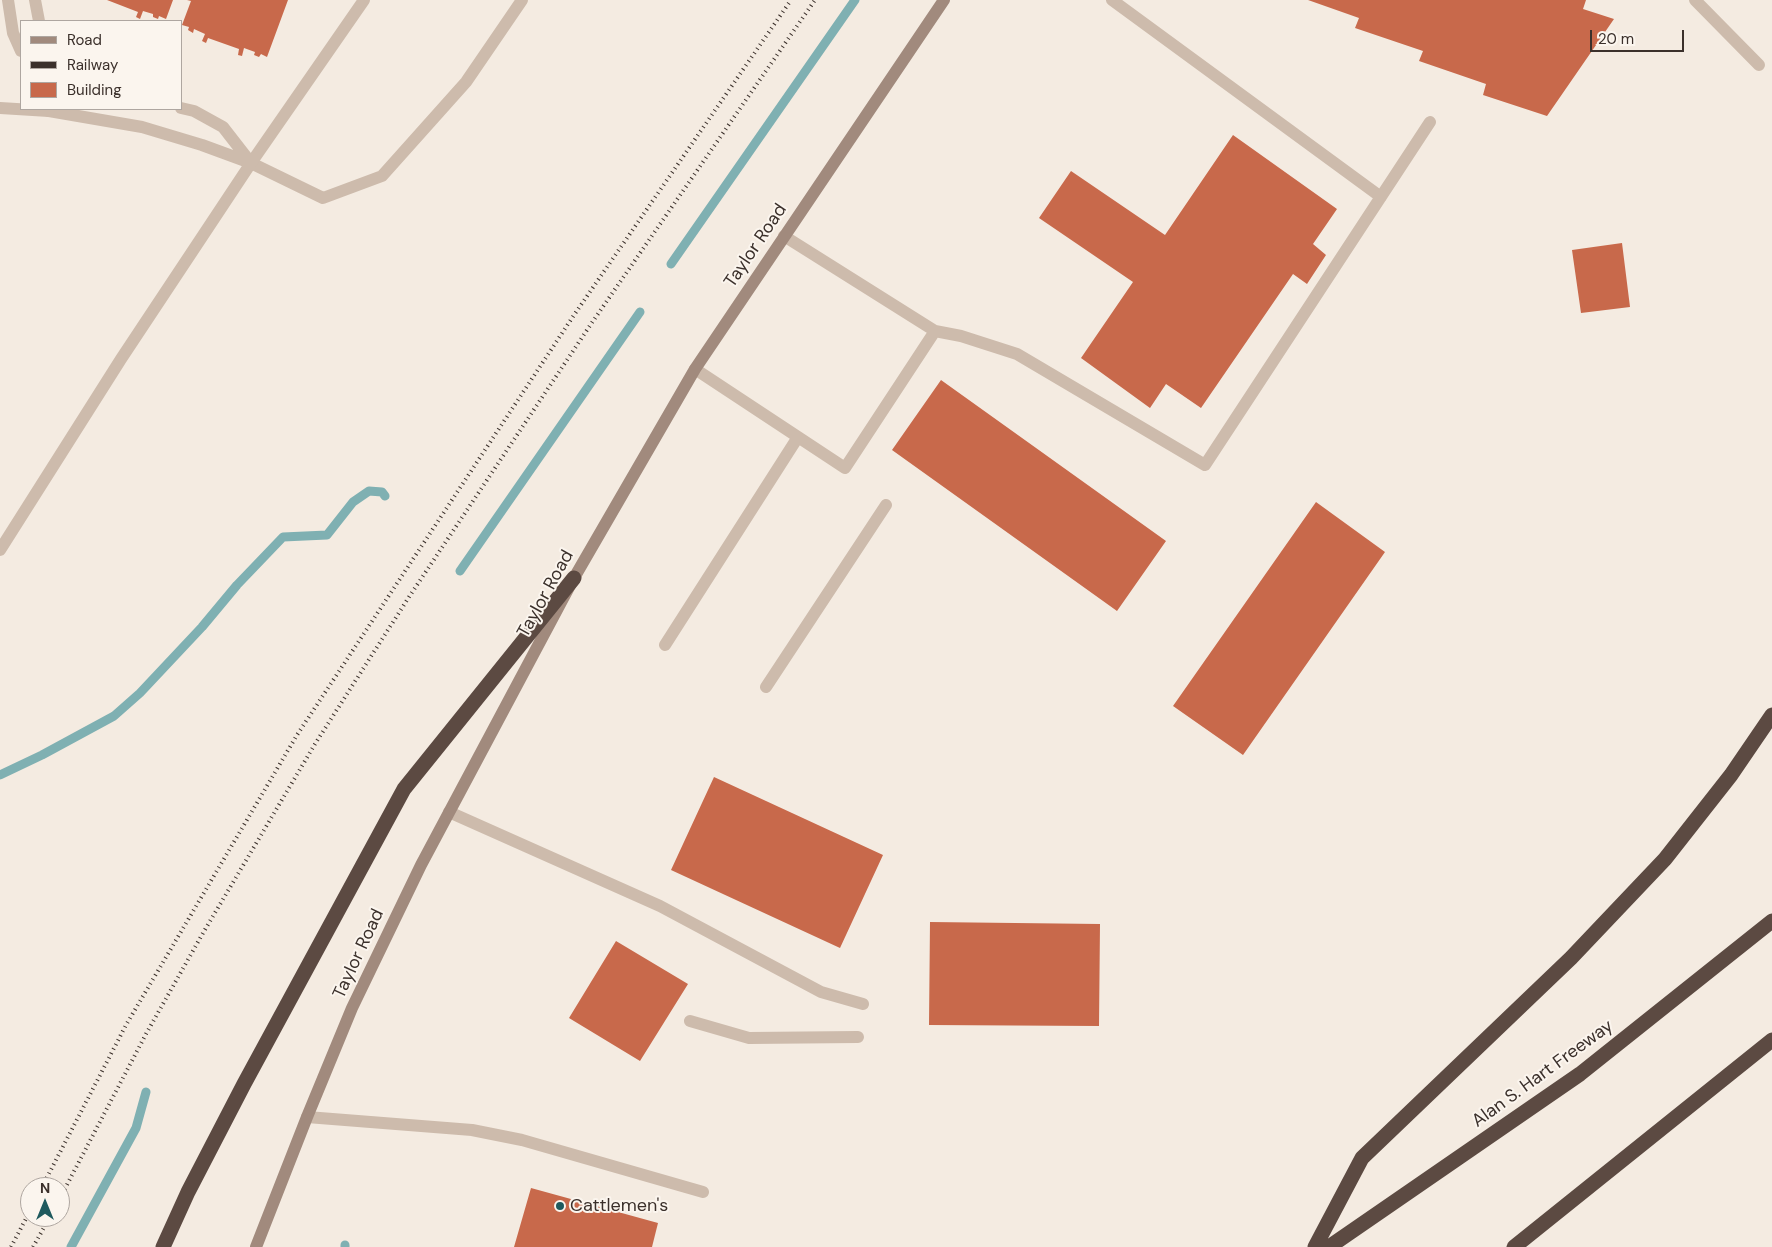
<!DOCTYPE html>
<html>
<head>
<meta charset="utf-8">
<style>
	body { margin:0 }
	#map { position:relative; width:1772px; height:1247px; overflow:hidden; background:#f4ebe1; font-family:"DM Sans",sans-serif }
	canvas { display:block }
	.legend { position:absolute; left:20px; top:20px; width:162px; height:90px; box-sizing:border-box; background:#fbf5ee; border:1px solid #aea6a0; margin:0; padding:6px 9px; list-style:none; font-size:15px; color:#3b302b }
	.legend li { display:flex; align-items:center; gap:10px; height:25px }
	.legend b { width:25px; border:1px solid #aea6a0 }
	.north { position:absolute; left:20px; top:1177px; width:50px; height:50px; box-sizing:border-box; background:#fbf5ee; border:1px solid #aea6a0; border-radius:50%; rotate:0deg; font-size:14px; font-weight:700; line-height:20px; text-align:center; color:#3b302b }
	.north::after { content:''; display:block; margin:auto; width:18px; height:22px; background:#1f5a5e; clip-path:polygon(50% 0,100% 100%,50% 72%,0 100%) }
	.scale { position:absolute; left:1590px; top:30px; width:94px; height:22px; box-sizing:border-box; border:2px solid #3b302b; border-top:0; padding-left:6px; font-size:15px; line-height:18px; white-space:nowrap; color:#3b302b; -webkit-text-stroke:4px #fbf5ee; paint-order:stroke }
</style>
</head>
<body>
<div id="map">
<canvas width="1772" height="1247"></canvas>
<ul class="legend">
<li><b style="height:6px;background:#a18a7d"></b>Road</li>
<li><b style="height:6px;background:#3b302b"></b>Railway</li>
<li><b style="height:14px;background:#c8694b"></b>Building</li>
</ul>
<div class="north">N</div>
<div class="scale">20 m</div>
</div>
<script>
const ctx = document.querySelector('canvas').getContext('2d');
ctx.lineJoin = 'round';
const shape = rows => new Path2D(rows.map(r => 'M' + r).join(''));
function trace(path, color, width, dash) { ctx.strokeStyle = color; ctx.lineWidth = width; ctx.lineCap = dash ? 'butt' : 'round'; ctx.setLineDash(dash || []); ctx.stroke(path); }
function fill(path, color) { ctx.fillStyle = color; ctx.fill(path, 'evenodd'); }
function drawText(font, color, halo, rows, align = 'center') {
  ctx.font = font + ' "DM Sans",sans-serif'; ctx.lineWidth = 4; ctx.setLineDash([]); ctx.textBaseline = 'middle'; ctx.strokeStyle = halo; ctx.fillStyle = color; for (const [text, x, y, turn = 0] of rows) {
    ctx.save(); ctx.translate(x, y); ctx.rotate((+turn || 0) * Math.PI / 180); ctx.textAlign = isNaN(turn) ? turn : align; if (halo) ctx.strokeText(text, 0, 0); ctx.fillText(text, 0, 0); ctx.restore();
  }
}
const stream = shape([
	[671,264,855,0],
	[460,571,640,312],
	[0,775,42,755,114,716,140,693,202,627,237,585,283,537,327,535,353,502,369,491,382,492,385,496],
	[71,1247,136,1128,146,1092],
	[345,1247,345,1245]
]);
const building = shape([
	[107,0,173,0,166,19,159,16,158,19,153,17,153,14,143,11,140,19,136,17,138,12],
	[187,0,288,0,267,57,261,54,259,57,254,55,255,52,244,48,242,56,238,55,239,49,208,38,206,43,202,41,205,34,194,29,193,33,188,30,189,27,182,25,191,1],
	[1308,0,1586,0,1583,9,1614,19,1547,116,1483,95,1486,84,1419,61,1423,51,1355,28,1359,18],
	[1233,135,1337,209,1313,244,1326,255,1307,284,1293,274,1201,408,1166,384,1150,408,1081,358,1133,282,1039,218,1071,171,1165,235],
	[1622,243,1630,307,1581,313,1572,250],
	[941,380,1166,541,1117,611,892,450],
	[1316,502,1385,552,1243,755,1173,706],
	[714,777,883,855,840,948,671,870],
	[930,922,1100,924,1099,1026,929,1025],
	[616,941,688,984,640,1061,569,1018],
	[531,1188,658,1223,652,1247,514,1247]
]);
const service = shape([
	[1112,0,1381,197],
	[251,163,323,198,382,176,466,82,522,0],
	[784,236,935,331,961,336,1017,354,1205,465,1430,122],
	[695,369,845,468,935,331],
	[665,645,798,437],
	[766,687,886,505],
	[449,812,660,906,821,992,863,1004],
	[690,1021,749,1038,858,1037],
	[307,1117,472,1130,522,1140,703,1192]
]);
const minor = shape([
	[8,0,13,33,21,51],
	[35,0,39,21],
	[1695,0,1759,65],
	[181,108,194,111,223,127,251,163],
	[49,111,142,127,202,145,251,163],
	[0,550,121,359,251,163,364,0]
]);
const tertiary = shape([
	[0,108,49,111]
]);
const secondary = shape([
	[256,1247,307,1117,352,1008,421,865,574,578,695,369,944,0]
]);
const motorway = shape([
	[163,1247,188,1192,244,1084,404,789,574,578],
	[1315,1247,1362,1158,1571,958,1665,859,1731,775,1772,715],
	[1329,1247,1580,1074,1772,921],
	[1514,1247,1772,1040]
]);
const rail = shape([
	[42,1187,126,1025,297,735,574,315,791,0],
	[60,1198,146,1034,203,933,315,744,409,597,591,324,815,0],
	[11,1247,30,1211],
	[33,1247,50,1217]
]);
const markers = [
	[560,1206,5,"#1f5a5e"]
];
const streetNames = [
	["Taylor Road",756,246,-56],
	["Taylor Road",546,594,-61],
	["Taylor Road",359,954,-65],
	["Alan S. Hart Freeway",1543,1074,-36]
];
const poiNames = [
	["Cattlemen's",570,1206]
];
trace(stream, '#7fb0b2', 9);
fill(building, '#c8694b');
trace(service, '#cdbbac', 12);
trace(minor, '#cdbbac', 12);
trace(tertiary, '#cdbbac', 12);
trace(secondary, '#a18a7d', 12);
trace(motorway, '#5c4a42', 15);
trace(rail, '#3b302b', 4, [1, 4]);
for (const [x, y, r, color] of markers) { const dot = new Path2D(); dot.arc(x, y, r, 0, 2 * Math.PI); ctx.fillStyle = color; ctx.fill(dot); trace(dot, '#fbf5ee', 2); }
drawText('18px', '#3b302b', '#fbf5ee', streetNames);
drawText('18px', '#3b302b', '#fbf5ee', poiNames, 'left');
</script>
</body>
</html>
